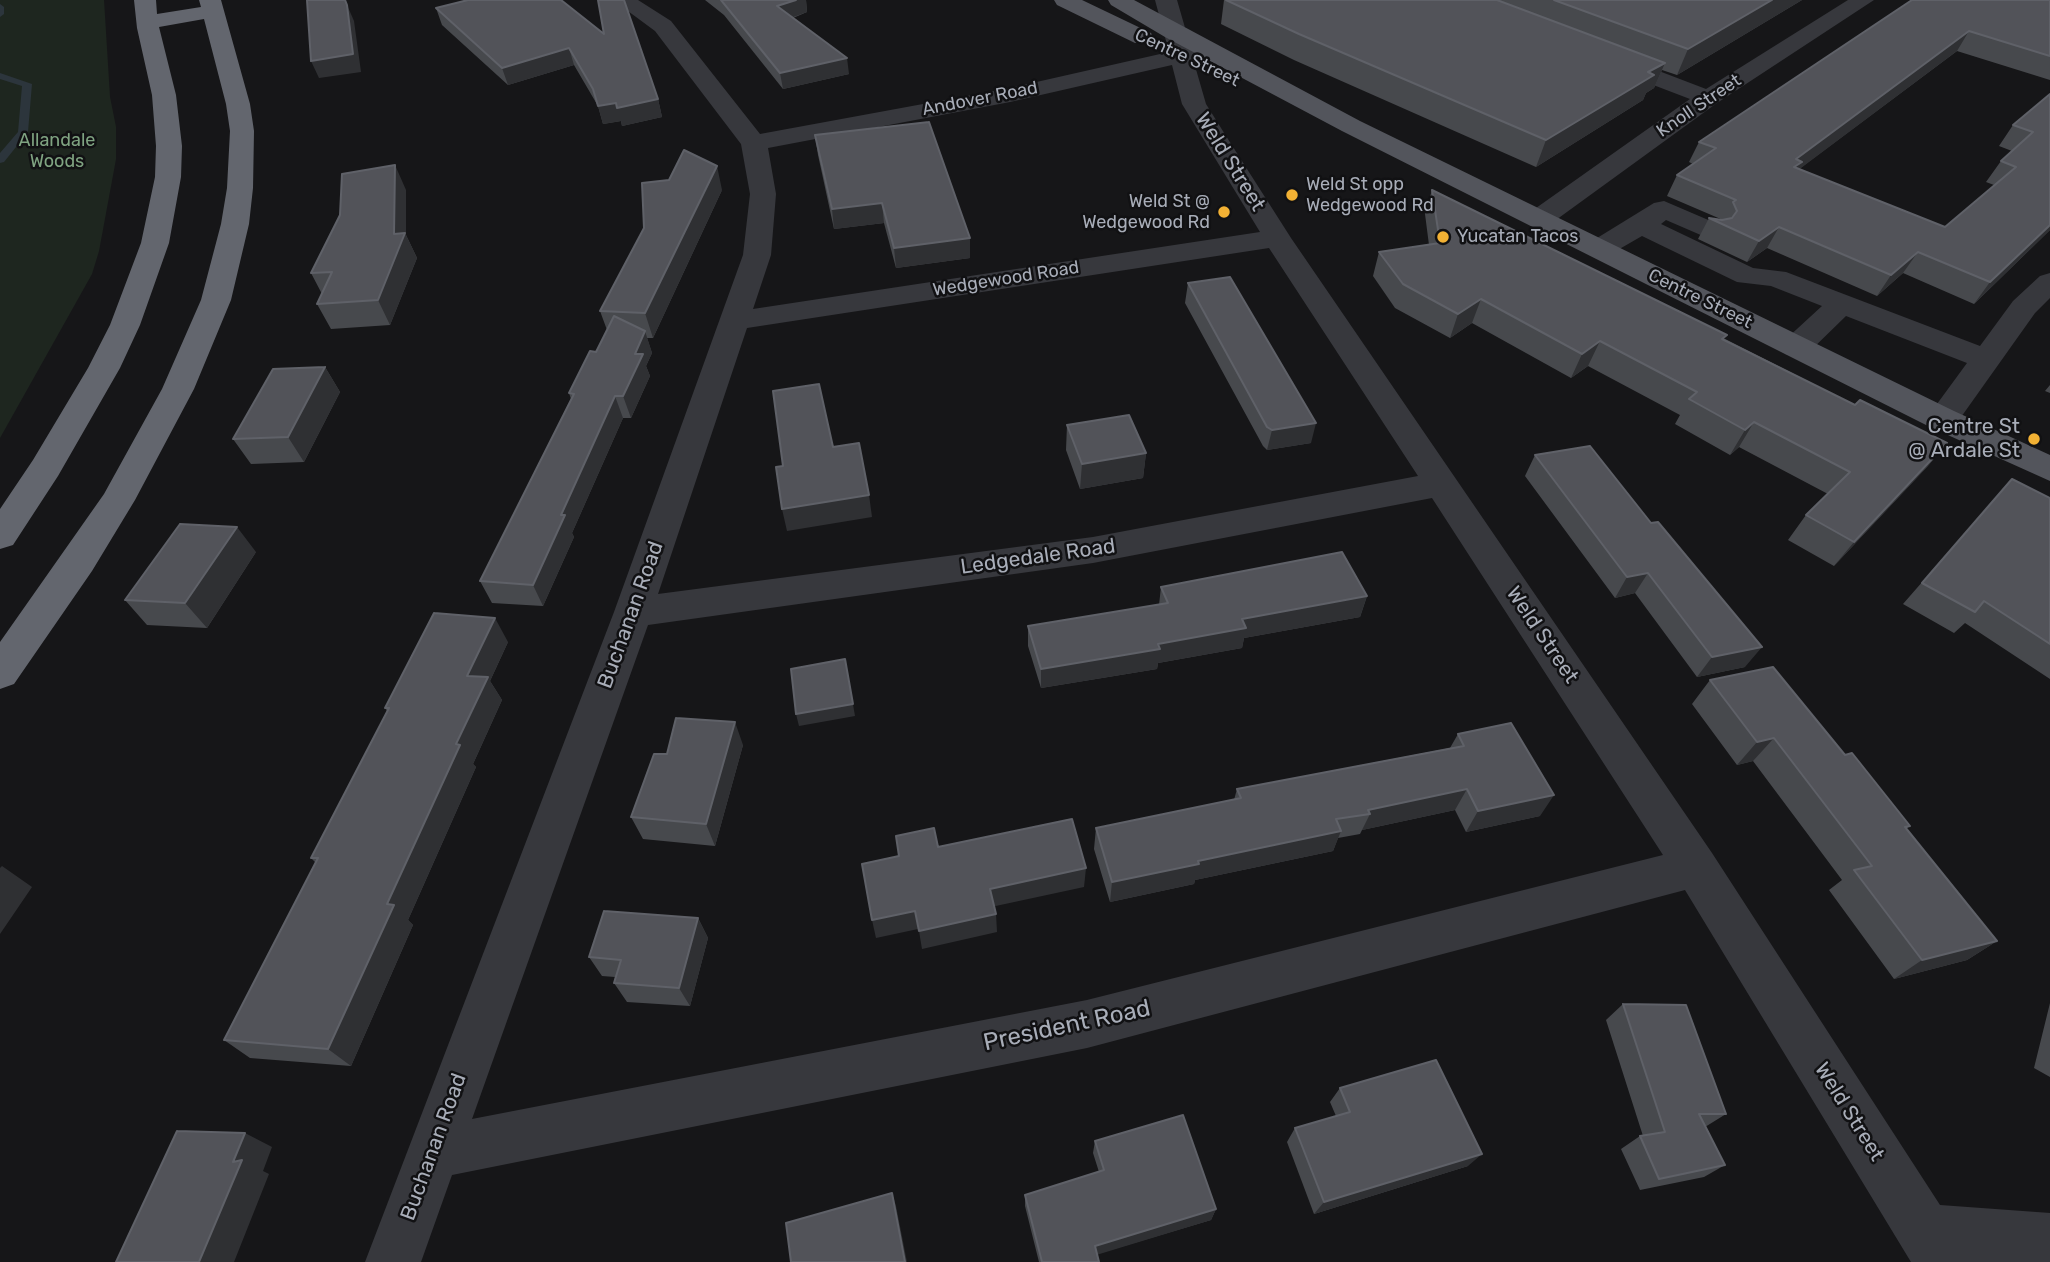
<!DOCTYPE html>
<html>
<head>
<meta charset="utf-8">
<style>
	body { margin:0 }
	canvas { display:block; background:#161618 }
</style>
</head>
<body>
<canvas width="2050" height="1262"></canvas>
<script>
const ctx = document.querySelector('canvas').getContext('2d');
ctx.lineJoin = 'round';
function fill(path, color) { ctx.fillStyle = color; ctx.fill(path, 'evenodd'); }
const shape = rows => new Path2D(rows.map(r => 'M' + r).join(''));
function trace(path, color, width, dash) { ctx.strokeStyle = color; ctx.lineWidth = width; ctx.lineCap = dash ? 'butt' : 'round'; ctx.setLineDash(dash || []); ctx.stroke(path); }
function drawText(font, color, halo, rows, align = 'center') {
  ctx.font = font + ' Rubik,sans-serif'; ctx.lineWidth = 5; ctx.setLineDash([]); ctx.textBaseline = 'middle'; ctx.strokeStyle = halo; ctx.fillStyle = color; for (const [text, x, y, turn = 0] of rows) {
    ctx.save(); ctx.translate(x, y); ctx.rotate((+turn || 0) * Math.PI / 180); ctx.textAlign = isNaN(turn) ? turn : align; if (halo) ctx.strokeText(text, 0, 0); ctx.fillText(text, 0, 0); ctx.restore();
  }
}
const green = shape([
	[0,0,104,0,110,97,116,127,116,159,99,251,92,274,0,438]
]);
const stream = shape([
	[0,4,4,7,4,14,0,17,0,4],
	[0,73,32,84,28,132,4,162,0,163,0,153,18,132,22,86,0,79,0,73]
]);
const minor = shape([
	[613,0,638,0,671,21,760,134,1010,88,1169,52,1155,0,1177,0,1190,45,1204,41,1212,43,1215,48,1212,53,1193,59,1206,104,1226,136,1291,238,1712,853,1940,1205,2050,1213,2050,1262,1911,1262,1685,890,1087,1048,452,1175,421,1262,365,1262,614,612,743,255,750,194,741,144,655,31,613,0],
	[1172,65,1182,104,1260,232,753,309,771,255,776,194,768,148,1010,102,1172,65],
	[1269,248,1418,476,1093,537,658,594,747,328,1269,248],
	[1432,498,1663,855,1087,1000,472,1119,648,625,1093,563,1432,498],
	[1848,0,1874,0,1717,103,1549,225,1539,227,1529,225,1525,219,1529,213,1690,99,1601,65,1597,60,1601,55,1617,55,1706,89,1848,0],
	[1664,201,1720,225,1724,231,1720,237,1710,239,1666,220,1661,224,1753,268,1786,272,1980,346,2013,301,2040,276,2050,273,2050,298,2035,313,1954,427,1942,430,1930,427,1926,419,1967,363,1846,316,1807,354,1796,357,1785,354,1781,347,1785,340,1822,306,1771,286,1737,282,1642,236,1609,255,1599,257,1589,255,1585,249,1589,243,1654,203,1664,201]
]);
const major = shape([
	[1054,0,1082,0,1151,33,1154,38,1151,43,1135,43,1057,5,1054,0],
	[1108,0,1134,0,1360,121,1954,411,2050,455,2050,481,1930,427,1342,131,1165,37,1111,5,1108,0]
]);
const highway = shape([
	[134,0,156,0,157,14,201,7,199,0,221,0,250,104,254,131,253,188,249,224,231,300,194,389,135,500,92,571,14,684,0,689,0,642,104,494,162,389,201,300,221,224,227,188,230,131,226,104,204,19,159,27,176,95,182,146,181,177,169,243,140,325,120,368,58,476,13,545,0,549,0,509,33,460,88,368,110,325,141,243,155,177,156,146,152,95,137,28,134,0]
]);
const wall = shape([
	[561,0,658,99,662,117,622,126,621,121,603,124,598,106,574,65,508,85,442,25,436,8],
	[705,0,806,0,807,12,793,18,849,74,783,89,724,15],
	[1224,0,1802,0,1677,75,1662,70,1654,88,1646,93,1643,100,1536,167,1294,60,1221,24],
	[1912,0,2050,0,2050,80,1957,51,1799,169,1945,227,1994,185,1986,182,2001,161,2012,151,1999,146,2013,125,2050,94,2050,230,1974,304,1903,273,1877,296,1767,248,1747,262,1698,239,1709,218,1723,220,1667,196,1677,175,1693,164,1689,162,1699,142],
	[815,135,970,238,970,258,896,268,884,223,834,229,818,155],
	[406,190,406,235,417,258,390,325,331,329,317,304,322,294,311,273],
	[722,190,653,338,647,338,652,353,646,366,650,376,631,418,623,418,572,533,574,537,543,606,492,603,480,581,571,399,569,393,596,352,607,330,600,311],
	[1432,190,1855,405,1947,443,1927,467,1834,566,1788,540,1806,515,1828,494,1739,447,1730,455,1675,424,1680,415,1588,366,1571,378,1472,323,1450,338,1395,308,1373,276,1379,252,1429,245,1425,214],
	[1188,283,1311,443,1267,450,1263,446,1185,303],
	[325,367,340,392,304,462,251,464,233,439],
	[2050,385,2050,393,2045,391],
	[1067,425,1146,453,1143,478,1080,489,1066,450],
	[1535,455,1651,523,1745,667,1697,677,1635,593,1615,598,1525,476],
	[2012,479,2050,498,2050,679,1965,623,1954,633,1903,604],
	[256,552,207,628,147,625,125,600],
	[1161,587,1367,596,1360,617,1244,638,1242,648,1158,663,1157,669,1041,688,1028,646,1028,626,1159,605],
	[508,642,490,681,502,700,473,764,476,767,408,920,413,925,351,1066,250,1058,224,1040,316,863,311,858,387,711,385,708],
	[1710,680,1845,755,1910,826,1906,829,1997,941,1967,960,1894,979,1829,890,1842,880,1753,761,1737,765,1692,704],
	[1458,734,1540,816,1466,832,1455,810,1362,830,1360,834,1338,838,1333,851,1195,880,1194,884,1110,902,1094,849,1096,828,1234,800,1237,789,1450,748],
	[743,745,715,846,643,839,631,817,667,754],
	[698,918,708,938,690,1006,627,1002,614,983,615,977,602,976,589,957],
	[2050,1003,2050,1077,2034,1068],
	[1623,1004,1726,1114,1705,1127,1725,1165,1704,1177,1640,1190,1621,1149,1640,1136,1643,1136,1606,1020],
	[1340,1088,1468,1166,1314,1214,1287,1142,1295,1128,1336,1116,1330,1102],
	[1095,1141,1216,1209,1211,1220,1097,1254,1099,1262,1039,1262,1025,1206,1025,1195,1099,1172,1093,1153]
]);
const shadedWall = shape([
	[796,0,806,0,807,12,780,22,777,6],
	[1772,0,1802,0,1677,75,1688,49],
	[347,5,354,21,361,72,319,78,311,61],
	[1969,31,1957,51,1789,177,1796,159],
	[569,48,574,65,508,85,502,68],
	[847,58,849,74,783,89,780,73],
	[1665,63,1654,88,1646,93,1643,100,1536,167,1546,140,1648,72],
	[658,99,662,117,622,126,621,121,603,124,598,106,616,103],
	[395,165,406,190,406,235,417,258,390,325,378,300,394,234],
	[717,166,722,190,653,338,645,313],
	[882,203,884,223,834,229,832,209],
	[2050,225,2050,230,1974,304,1990,282],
	[1779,227,1767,248,1747,262,1759,241],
	[970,238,970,258,896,268,894,248],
	[1918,252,1903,273,1877,296,1891,275],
	[1481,299,1472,323,1450,338,1458,314],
	[645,331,652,353,646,366,650,376,631,418,623,396,635,354],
	[1600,341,1588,366,1571,378,1582,354],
	[325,367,340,392,304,462,288,437],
	[615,396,623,418,572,533,574,537,543,606,533,585,561,515],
	[1754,422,1739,447,1730,455,1745,430],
	[1316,423,1311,443,1267,450,1272,430],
	[1947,443,1927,467,1834,566,1854,542],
	[1146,453,1143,478,1080,489,1082,464],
	[869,495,872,517,787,531,782,509],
	[237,527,256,552,207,628,185,603],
	[1648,573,1635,593,1615,598,1627,577],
	[1367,596,1360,617,1244,638,1242,648,1158,663,1157,669,1041,688,1041,669,1158,644,1242,619],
	[495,618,508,642,490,681,502,700,473,764,476,767,408,920,413,925,351,1066,328,1049,387,904,456,744,467,676],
	[1762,647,1745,667,1697,677,1712,657],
	[845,659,855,716,799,726,796,714],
	[735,722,743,745,715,846,706,824],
	[1774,738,1753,761,1737,765,1757,742],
	[1467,789,1455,810,1362,830,1370,814,1368,810],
	[1554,795,1540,816,1466,832,1478,811],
	[1341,831,1333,851,1195,880,1194,884,1110,902,1112,882,1198,861],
	[2,866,32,887,0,934,0,868],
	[1086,868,1084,887,991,907,990,889],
	[915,911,918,929,876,938,872,920],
	[996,914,997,932,922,949,919,931],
	[698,918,708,938,690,1006,679,988],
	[1997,941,1967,960,1894,979,1922,960],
	[245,1133,272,1147,263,1171,269,1174,234,1262,199,1262,233,1162],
	[1482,1154,1468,1166,1314,1214,1324,1202],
	[892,1193,896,1206,907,1262,905,1262],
	[1216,1209,1211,1220,1093,1256,1095,1246]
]);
const building = shape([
	[307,0,345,0,347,5,353,54,311,61,307,0],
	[468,0,561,0,604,34,598,0,624,0,658,99,617,108,616,103,598,106,593,89,569,48,502,68,436,8,468,0],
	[721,0,796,0,777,6,847,58,780,73,721,0],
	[1226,0,1497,0,1665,63,1648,72,1654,75,1546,140,1299,34,1226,0],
	[1554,0,1772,0,1688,49,1554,0],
	[1912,0,2050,0,2050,56,1969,31,1796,159,1802,162,1794,167,1945,227,2016,167,2001,161,2033,132,2013,125,2050,94,2050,225,1990,282,1918,252,1891,275,1779,227,1759,241,1709,218,1722,220,1732,218,1737,211,1733,202,1736,200,1677,175,1716,148,1699,142,1912,0],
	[929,122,970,238,894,248,882,203,832,209,815,135,929,122],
	[684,150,717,166,645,313,600,311,644,228,642,183,669,180,684,150],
	[395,165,394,234,405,233,378,300,317,304,332,272,311,273,340,215,342,174,395,165],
	[1432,190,1727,335,1722,339,1855,405,1860,400,1947,443,1854,542,1806,515,1850,472,1754,422,1745,430,1689,399,1697,392,1600,341,1582,354,1481,299,1458,314,1403,284,1379,252,1440,243,1432,190],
	[1230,277,1316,423,1272,430,1267,427,1188,283,1230,277],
	[614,316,645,331,635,354,643,354,623,396,615,396,561,515,565,515,533,585,480,581,574,394,569,393,590,351,596,352,614,316],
	[325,367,288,437,233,439,273,369,325,367],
	[819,384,833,447,859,443,869,495,782,509,776,467,783,466,773,391,819,384],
	[1129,415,1146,453,1082,464,1067,425,1129,415],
	[1590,446,1651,523,1658,522,1762,647,1712,657,1648,573,1627,577,1535,455,1590,446],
	[2012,479,2050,498,2050,644,1984,601,1975,612,1922,583,2012,479],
	[180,524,237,527,185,603,125,600,180,524],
	[1342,552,1367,596,1242,619,1246,628,1158,644,1160,649,1041,669,1028,626,1168,603,1161,587,1342,552],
	[434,613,495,618,467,676,488,677,456,744,460,745,387,904,394,905,328,1049,224,1040,318,858,311,858,389,708,385,708,434,613],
	[845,659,853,704,796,714,791,669,845,659],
	[1773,667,1845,755,1852,753,1910,826,1905,827,1997,941,1922,960,1854,870,1872,866,1774,738,1757,742,1710,680,1773,667],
	[676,718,735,722,706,824,631,817,654,754,667,754,676,718],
	[1511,723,1554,795,1478,811,1467,789,1368,810,1370,814,1336,819,1341,831,1198,861,1199,864,1112,882,1096,828,1241,798,1237,789,1464,746,1458,734,1511,723],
	[1072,819,1086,868,990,889,996,914,919,931,915,911,872,920,862,864,899,856,896,836,934,828,938,847,1072,819],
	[604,911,698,918,679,988,614,983,621,960,589,957,604,911],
	[1623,1004,1686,1005,1726,1114,1699,1114,1725,1165,1659,1179,1640,1136,1665,1132,1623,1004],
	[1436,1060,1482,1154,1324,1202,1295,1128,1350,1112,1340,1088,1436,1060],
	[1183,1115,1216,1209,1095,1246,1099,1262,1042,1262,1025,1195,1104,1170,1095,1141,1183,1115],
	[177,1131,245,1133,233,1162,242,1160,199,1262,116,1262,177,1131],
	[892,1193,905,1262,791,1262,786,1223,892,1193]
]);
const markers = [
	[1292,195,7,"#f2b134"],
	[1224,212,7,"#f2b134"],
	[1443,237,7,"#f2b134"],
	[2034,439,7,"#f2b134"]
];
const farStreetnames = [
	["Centre Street",1187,58,25],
	["Andover Road",980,99,-11],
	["Knoll Street",1699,106,-34],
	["Wedgewood Road",1006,279,-9],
	["Centre Street",1700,299,26]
];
const farParknames = [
	["Allandale",57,141],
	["Woods",57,162]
];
const farPoinames = [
	["Weld St opp",1306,185],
	["Wedgewood Rd",1306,206],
	["Weld St @",1210,202,"right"],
	["Wedgewood Rd",1210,223,"right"],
	["Yucatan Tacos",1457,237]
];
const streetNames = [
	["Weld Street",1230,162,58],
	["Ledgedale Road",1038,557,-8],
	["Buchanan Road",631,615,-70],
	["Weld Street",1542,635,56],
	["Weld Street",1849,1112,58],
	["Buchanan Road",434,1147,-70]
];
const poiNames = [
	["Centre St",2020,427],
	["@ Ardale St",2020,451]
];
const nearStreetnames = [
	["President Road",1067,1026,-12]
];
fill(green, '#1e261f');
fill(stream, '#2c353c');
fill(minor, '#37383d');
fill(major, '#53555c');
fill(highway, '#63666e');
fill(wall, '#47494d');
fill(shadedWall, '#2f3033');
fill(building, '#525359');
trace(building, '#5f6168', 2);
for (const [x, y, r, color] of markers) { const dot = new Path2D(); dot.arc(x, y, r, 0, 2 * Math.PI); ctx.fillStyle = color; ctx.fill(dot); trace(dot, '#111113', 2.5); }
drawText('18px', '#a8adb8', '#111113', farStreetnames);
drawText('18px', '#7fa381', '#111113', farParknames);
drawText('18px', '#a8adb8', '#111113', farPoinames, 'left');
drawText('21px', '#a8adb8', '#111113', streetNames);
drawText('21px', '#a8adb8', '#111113', poiNames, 'right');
drawText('24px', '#a8adb8', '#111113', nearStreetnames);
</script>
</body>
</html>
